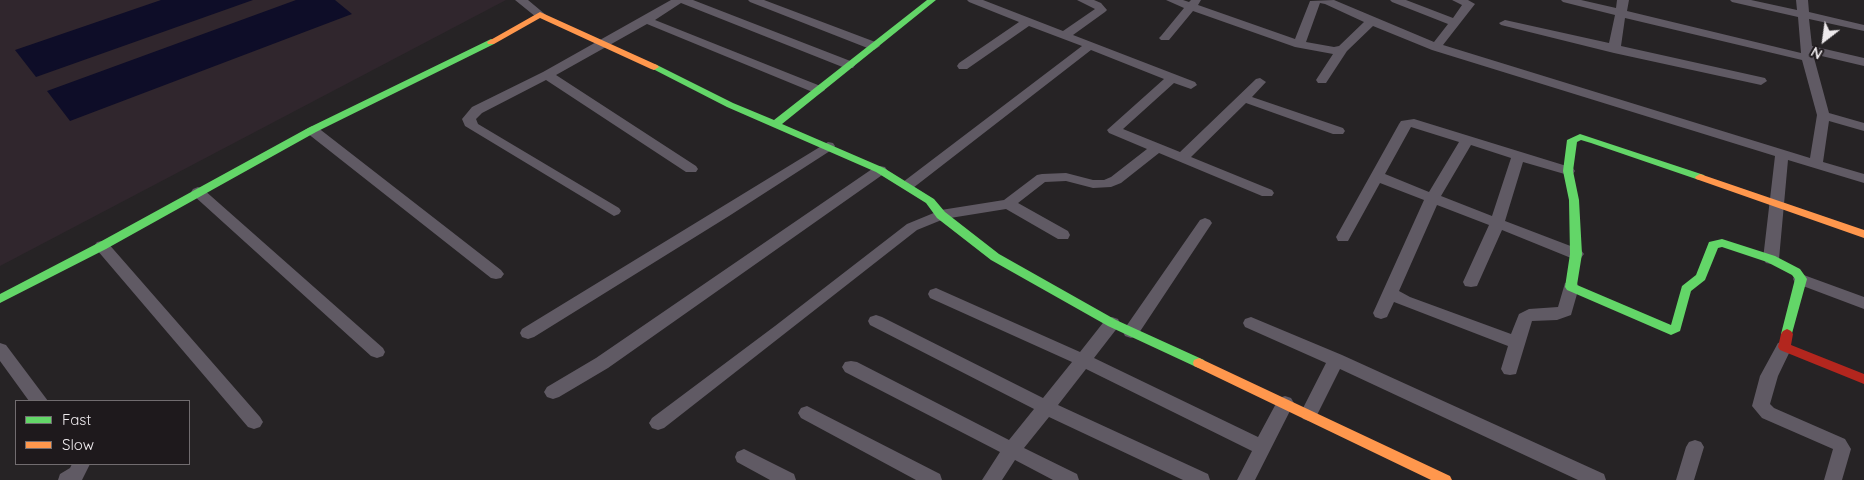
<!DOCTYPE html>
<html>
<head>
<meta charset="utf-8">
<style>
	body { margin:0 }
	#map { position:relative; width:1864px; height:480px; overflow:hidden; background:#262325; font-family:Quicksand,sans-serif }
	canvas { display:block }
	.legend { position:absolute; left:15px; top:400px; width:175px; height:65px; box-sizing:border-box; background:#1e191c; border:1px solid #716c6f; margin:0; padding:6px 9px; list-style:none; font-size:15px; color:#ede9ec }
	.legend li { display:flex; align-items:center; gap:10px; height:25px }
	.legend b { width:25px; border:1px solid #716c6f }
	.north { position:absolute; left:1799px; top:15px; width:50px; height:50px; -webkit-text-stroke:4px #1e191c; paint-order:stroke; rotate:210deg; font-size:14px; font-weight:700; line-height:20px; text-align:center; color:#ede9ec }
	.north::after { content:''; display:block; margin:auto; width:18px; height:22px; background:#ede9ec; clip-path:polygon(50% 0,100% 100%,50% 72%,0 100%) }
</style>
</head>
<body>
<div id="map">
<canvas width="1864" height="480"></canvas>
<ul class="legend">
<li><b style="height:6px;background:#63d668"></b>Fast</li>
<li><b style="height:6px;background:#ff974d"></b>Slow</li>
</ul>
<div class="north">N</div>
</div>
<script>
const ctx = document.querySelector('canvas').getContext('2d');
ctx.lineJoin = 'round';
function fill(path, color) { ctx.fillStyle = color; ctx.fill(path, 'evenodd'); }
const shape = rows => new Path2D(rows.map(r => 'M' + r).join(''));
const built = shape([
	[0,0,506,0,0,266]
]);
const water = shape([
	[161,0,253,0,36,77,15,50],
	[296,0,335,0,352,14,70,121,47,91]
]);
const street = shape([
	[515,0,528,0,546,15,540,18,536,17,515,0],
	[671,0,693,0,853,62,855,65,853,68,845,68,681,3,655,20,823,87,825,90,819,94,815,93,647,24,556,75,696,166,698,169,696,172,686,172,546,80,482,113,476,119,478,124,619,208,621,211,619,214,614,216,465,126,462,119,472,107,543,72,671,0],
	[748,0,764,0,878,43,880,46,874,50,870,49,750,2,748,0],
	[967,0,983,0,1063,31,1095,9,1077,0,1094,0,1101,3,1107,10,1105,12,1073,35,1195,82,1197,85,1191,89,1174,83,1123,129,1180,152,1256,79,1260,78,1266,82,1252,97,1343,128,1345,131,1343,134,1333,134,1246,103,1191,157,1272,190,1274,193,1272,196,1262,196,1159,153,1121,183,1111,187,1093,188,1066,181,1045,182,1018,203,1068,231,1070,235,1068,239,1058,239,1006,209,944,219,917,230,664,428,658,430,652,428,649,423,652,418,775,326,907,224,941,210,1004,200,1037,175,1042,174,1066,173,1093,180,1104,180,1111,177,1147,149,1109,133,1107,130,1164,79,1091,50,913,188,903,188,901,185,903,182,1082,46,1029,26,967,69,959,69,957,66,959,63,1019,22,969,2,967,0],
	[1166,0,1183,0,1189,2,1191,0,1201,0,1198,5,1295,39,1310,1,1334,0,1434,42,1448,24,1392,2,1390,0,1406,0,1453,18,1462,5,1452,0,1468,0,1475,4,1443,45,1810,158,1817,115,1802,60,1625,18,1621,46,1765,78,1767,81,1761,85,1614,53,1501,25,1499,23,1505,20,1609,43,1615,15,1563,2,1561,0,1581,0,1616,8,1617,0,1629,0,1627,11,1801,53,1798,17,1732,2,1730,0,1751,0,1797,10,1796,0,1808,0,1809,12,1864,25,1864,31,1809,19,1812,46,1864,58,1864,66,1813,54,1829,113,1864,123,1864,131,1829,121,1823,162,1864,174,1864,183,1788,160,1779,259,1776,263,1771,264,1766,263,1763,259,1775,156,1432,50,1373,26,1347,51,1326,83,1318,83,1316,80,1333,54,1295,47,1193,11,1169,40,1161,40,1159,38,1161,36,1184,8,1166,0],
	[1320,3,1325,4,1364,22,1339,46,1334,47,1306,42,1320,3],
	[1414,119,1573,168,1575,171,1573,174,1568,175,1523,162,1505,221,1581,250,1584,254,1581,258,1576,259,1571,258,1502,230,1477,286,1471,287,1465,286,1463,282,1489,225,1437,205,1399,291,1410,297,1511,334,1519,314,1529,309,1558,307,1565,283,1571,281,1577,283,1579,287,1571,315,1557,320,1532,321,1516,374,1510,375,1504,374,1501,369,1508,346,1394,302,1387,317,1381,319,1375,317,1373,313,1424,200,1380,183,1348,241,1338,241,1336,237,1399,124,1401,121,1414,119],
	[1411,127,1459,142,1429,192,1385,174,1411,127],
	[1471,145,1511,158,1492,216,1441,196,1471,145],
	[312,126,317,127,501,270,504,274,501,278,496,279,491,278,307,133,305,130,312,126],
	[828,142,833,143,835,146,833,149,729,216,534,337,528,339,522,337,520,333,522,329,828,142],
	[880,166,885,167,887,170,885,173,608,368,559,397,553,399,547,397,544,392,547,387,596,358,875,167,880,166],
	[198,187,203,189,383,348,385,352,383,356,377,358,371,356,193,195,191,192,193,189,198,187],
	[1205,218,1210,220,1212,223,1137,336,1131,338,1125,336,1123,332,1125,328,1200,220,1205,218],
	[102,241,107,242,260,417,263,422,260,427,254,429,248,427,97,250,94,246,97,242,102,241],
	[1801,274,1864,297,1864,309,1795,283,1793,279,1795,275,1801,274],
	[936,288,1080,352,1106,319,1112,317,1118,319,1120,323,1118,327,1094,358,1258,437,1279,398,1285,396,1291,398,1294,403,1255,480,1237,480,1252,451,1086,369,1058,405,1208,474,1210,480,1183,480,1049,417,1024,448,1077,474,1079,480,1053,480,1015,460,1002,480,982,480,1000,452,845,372,842,367,845,362,851,361,857,362,1009,440,1034,409,870,325,868,321,870,317,876,315,882,317,1043,398,1072,362,930,298,928,294,930,290,936,288],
	[1251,317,1342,355,1604,474,1606,480,1578,480,1340,369,1315,419,1309,421,1303,419,1300,414,1326,363,1245,327,1243,323,1245,319,1251,317],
	[1784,341,1790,343,1792,347,1778,376,1770,404,1774,408,1845,439,1851,449,1842,480,1824,480,1833,449,1762,418,1752,406,1760,376,1778,343,1784,341],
	[0,343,6,345,48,401,29,401,0,361,0,343],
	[807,406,940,474,942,480,916,480,801,418,798,413,801,408,807,406],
	[1695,440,1701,442,1704,447,1694,480,1676,480,1686,447,1689,442,1695,440],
	[744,449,794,474,796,480,770,480,737,462,735,457,737,452,744,449],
	[72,464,90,464,82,480,58,480,60,474,70,468,72,464]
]);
const fast = shape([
	[927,0,936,0,782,124,884,168,934,199,945,212,999,254,1116,320,1204,360,1205,363,1204,366,1199,368,1194,366,1108,326,991,260,937,218,926,203,876,172,727,107,649,67,654,64,657,65,733,103,774,120,927,0],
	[491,39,494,40,494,44,316,132,106,249,0,303,0,294,98,243,308,128,491,39],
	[1580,134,1704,175,1705,177,1700,180,1696,179,1591,143,1581,140,1577,142,1573,171,1579,200,1582,254,1577,285,1671,325,1682,286,1696,275,1709,242,1722,239,1775,256,1800,269,1805,276,1807,279,1791,337,1787,339,1783,337,1781,334,1795,279,1792,275,1767,262,1722,247,1718,248,1705,280,1691,291,1680,331,1671,335,1567,290,1565,287,1570,254,1569,200,1563,171,1567,140,1580,134]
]);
const slow = shape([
	[540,12,657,65,659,67,654,70,651,69,540,18,494,44,488,44,487,42,540,12],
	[1700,174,1864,230,1864,238,1696,179,1695,177,1700,174],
	[1199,358,1450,476,1452,480,1431,480,1194,366,1193,363,1194,360,1199,358]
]);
const jam = shape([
	[1787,329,1791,331,1793,334,1791,345,1864,374,1864,384,1780,350,1778,347,1781,334,1783,331,1787,329]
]);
fill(built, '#30262d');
fill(water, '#0e0d28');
fill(street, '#605a64');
fill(fast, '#63d668');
fill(slow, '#ff974d');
fill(jam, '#b3261e');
</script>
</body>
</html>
